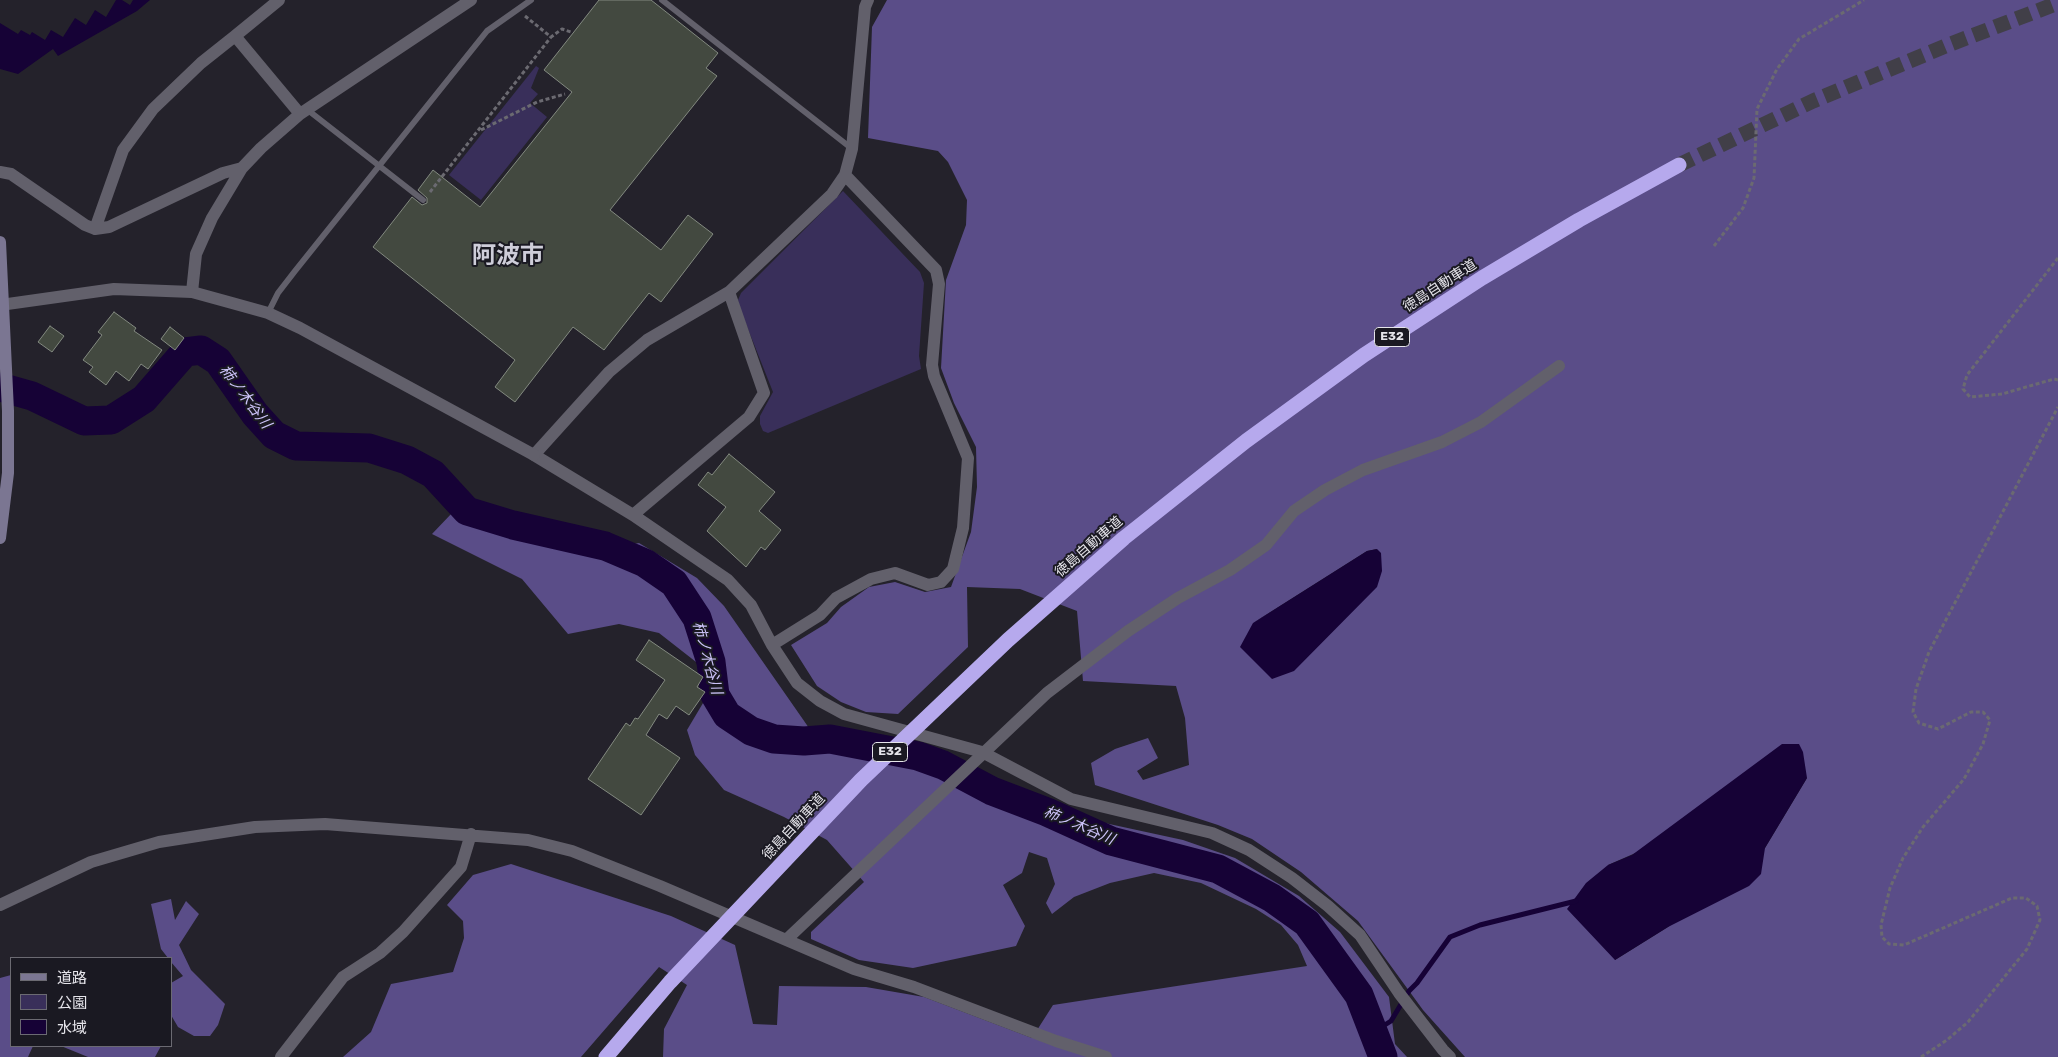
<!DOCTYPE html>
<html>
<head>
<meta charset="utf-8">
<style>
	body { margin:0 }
	#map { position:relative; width:2058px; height:1057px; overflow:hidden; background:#24222b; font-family:Rubik,"Noto Sans JP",sans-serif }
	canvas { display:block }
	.legend { position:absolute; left:10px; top:957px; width:162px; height:90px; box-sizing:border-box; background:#1a1922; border:1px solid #6b6a72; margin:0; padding:6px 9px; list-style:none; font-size:15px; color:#e5e4ea }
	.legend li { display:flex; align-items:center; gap:10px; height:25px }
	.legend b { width:25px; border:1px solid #6b6a72 }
</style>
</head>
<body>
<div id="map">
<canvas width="2058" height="1057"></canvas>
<ul class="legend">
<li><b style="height:6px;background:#7b7692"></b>道路</li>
<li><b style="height:14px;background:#392f5a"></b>公園</li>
<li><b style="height:14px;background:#160236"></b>水域</li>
</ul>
</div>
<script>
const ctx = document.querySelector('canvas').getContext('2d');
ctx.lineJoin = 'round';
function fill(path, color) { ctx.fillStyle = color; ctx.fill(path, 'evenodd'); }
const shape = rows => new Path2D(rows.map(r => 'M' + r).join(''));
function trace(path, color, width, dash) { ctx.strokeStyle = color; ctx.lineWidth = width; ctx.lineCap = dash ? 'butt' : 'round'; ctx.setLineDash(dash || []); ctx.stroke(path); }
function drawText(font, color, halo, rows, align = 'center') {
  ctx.font = font + ' Rubik,"Noto Sans JP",sans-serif'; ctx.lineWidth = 4; ctx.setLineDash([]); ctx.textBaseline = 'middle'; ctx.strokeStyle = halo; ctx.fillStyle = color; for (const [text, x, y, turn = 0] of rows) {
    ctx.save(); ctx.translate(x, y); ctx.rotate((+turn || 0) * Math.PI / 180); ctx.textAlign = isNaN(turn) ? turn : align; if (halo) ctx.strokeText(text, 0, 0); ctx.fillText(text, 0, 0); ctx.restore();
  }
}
const green = shape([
	[536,66,539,68,531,88,538,94,530,103,547,117,481,200,449,175],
	[843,191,920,272,924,283,919,356,921,369,768,433,763,431,760,424,760,416,773,392,740,309,738,300,741,293]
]);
const forest = shape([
	[887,0,2058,0,2058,1057,1465,1057,1423,1010,1358,921,1301,872,1252,839,1218,825,1095,785,1091,763,1115,749,1148,738,1158,758,1137,771,1143,780,1189,765,1185,718,1176,686,1083,681,1077,611,1020,589,967,587,968,647,898,714,866,712,841,702,817,686,791,645,827,623,841,607,869,587,895,582,925,592,951,587,971,532,977,487,976,447,954,403,941,368,946,280,966,225,967,200,948,162,938,151,868,138,872,27],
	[1377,549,1253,623,1367,551],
	[1807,778,1765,848,1668,927,1615,960,1608,865],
	[452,513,597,551,639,543,697,578,724,606,825,751,916,763,1013,807,1100,822,1183,840,1235,858,1299,896,1340,932,1389,997,1395,1044,1407,1057,663,1057,664,1029,687,985,659,967,581,1057,343,1057,371,1032,391,984,453,972,464,938,463,921,447,905,473,875,511,864,671,916,735,945,753,1024,777,1025,779,986,866,987,924,997,1032,1038,1053,1005,1307,966,1298,945,1281,925,1256,909,1201,883,1154,873,1110,883,1074,897,1052,914,1046,903,1055,884,1047,858,1029,852,1022,873,1003,885,1025,926,1016,946,913,968,859,960,811,939,811,932,864,882,827,840,784,817,724,790,695,755,687,730,706,698,708,684,705,669,659,633,619,624,568,634,522,579,432,534],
	[171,899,175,920,186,901,199,914,179,945,191,970,225,1004,218,1025,210,1036,194,1036,178,1027,171,1015,171,983,183,976,171,962,171,958,168,958,161,949,151,904],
	[11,975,11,1046,33,1046,28,1057,0,1057,0,978],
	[61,1046,161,1046,155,1057,88,1057]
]);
const water = shape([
	[116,0,122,0,130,5,133,0,150,0,137,11,58,56,53,49,18,74,0,69,0,23,18,34,21,30,30,35,32,32,45,40,51,30,63,37,75,18,86,25,95,10,106,17],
	[1377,549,1381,553,1382,571,1377,587,1294,671,1272,679,1240,647,1253,623,1367,551],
	[1782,744,1799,744,1803,752,1807,778,1765,848,1761,874,1749,886,1668,927,1615,960,1567,909,1586,883,1608,865,1632,855]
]);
const stream = shape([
	[1372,1033,1391,1021,1409,991,1417,983,1450,937,1480,925,1576,901]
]);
const river = shape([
	[0,387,32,396,84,421,111,420,144,399,185,352,201,350,218,361,255,414,274,435,296,446,369,448,407,460,433,474,467,511,513,525,605,546,645,563,674,583,697,618,711,662,715,695,727,715,751,731,774,739,804,741,830,739,918,756,943,765,992,791,1047,812,1111,841,1218,869,1272,898,1307,923,1359,995,1383,1057]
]);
const building = shape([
	[599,0,651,0,718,53,706,68,717,76,610,210,661,250,688,215,713,234,661,302,649,293,604,350,573,327,515,402,495,387,515,360,373,247,412,197,422,205,427,203,427,198,418,190,433,170,480,207,572,92,544,70,599,0],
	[114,312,136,328,134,331,162,350,148,369,141,364,129,381,116,371,106,385,89,372,93,367,83,360,102,335,98,332,114,312],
	[50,326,64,336,52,352,38,342,50,326],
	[170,327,184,338,175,350,161,339,170,327],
	[729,454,775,492,759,511,781,530,765,550,761,547,746,567,707,531,726,507,698,485,708,472,712,475,729,454],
	[649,640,703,677,697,687,705,692,689,715,676,706,667,719,659,714,646,735,680,758,641,815,588,779,626,723,630,726,635,718,638,719,665,680,636,660,649,640]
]);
const motorwayTunnel = shape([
	[1679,165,1813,101,1948,45,2058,3]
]);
const path = shape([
	[525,16,551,37,562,29,571,32],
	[481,130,537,102,565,94],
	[430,192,551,37],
	[1714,246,1743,208,1754,178,1757,109,1777,69,1799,39,1864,0],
	[2058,258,1967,375,1963,389,1970,397,2002,394,2054,379,2058,380],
	[1921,1057,1947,1040,1968,1022,2027,949,2040,920,2037,906,2026,898,2012,898,1904,945,1889,944,1882,937,1881,925,1890,888,1903,858,1923,827,1964,779,1983,744,1990,720,1983,712,1971,712,1938,729,1919,723,1913,712,1916,689,1929,652,2058,407]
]);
const service = shape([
	[662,0,851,148],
	[309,111,423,200],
	[268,313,278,293,295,271,487,31,531,0]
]);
const minor = shape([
	[279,0,235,36,300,114],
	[868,0,865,7,852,149,845,175,832,194,729,292,647,340,609,372,534,455,633,515,728,580,751,605,772,645,797,683,820,701,844,714,982,752,1071,799,1212,833,1249,850,1292,878,1328,906,1360,935,1399,993,1443,1050,1450,1057],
	[0,172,11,174,85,225,95,229,109,227,223,173,242,168],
	[95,229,123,150,153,109,201,63,235,36],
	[192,292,196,254,212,218,242,168,261,148,300,114,471,0],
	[633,515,749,417,764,393,729,292],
	[772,645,820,615,836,598,871,579,895,573,928,585,941,582,953,569,963,528,968,458,934,376,932,365,939,284,936,270,845,175],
	[0,905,91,862,159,842,255,827,325,824,528,840,572,851,660,886,854,969,914,987,1056,1041,1106,1057],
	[786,940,1047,693,1128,631,1178,598,1230,570,1266,545,1294,511,1325,490,1363,470,1442,442,1481,422,1559,366],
	[281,1057,343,977,380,953,403,932,461,867,471,834]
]);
const tertiary = shape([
	[0,305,114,289,192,292,232,303,268,313,300,328,534,455]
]);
const secondary = shape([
	[0,242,8,411,8,473,0,538]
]);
const motorway = shape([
	[606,1057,670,982,861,780,1008,640,1124,538,1246,441,1364,355,1482,278,1579,220,1679,165]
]);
const shields = [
	[1392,337,35],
	[890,752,35]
];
const shieldNames = [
	["E32",1392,337],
	["E32",890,752]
];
const streetNames = [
	["徳島自動車道",1440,286,-33],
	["徳島自動車道",1089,547,-41],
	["徳島自動車道",794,827,-47]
];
const waterNames = [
	["柿ノ木谷川",245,397,53],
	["柿ノ木谷川",707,658,75],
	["柿ノ木谷川",1079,826,23]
];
const townNames = [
	["阿波市",508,256]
];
fill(green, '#392f5a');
fill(forest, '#5a4d88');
fill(water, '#160236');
trace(stream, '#160236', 5);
trace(river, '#160236', 29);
fill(building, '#434940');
trace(building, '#838a80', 1);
trace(motorwayTunnel, '#413f48', 15, [15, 8]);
trace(path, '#6b6a71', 3, [4, 2.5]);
trace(service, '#62606b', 6);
trace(minor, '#62606b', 12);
trace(tertiary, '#62606b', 12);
trace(secondary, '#7b7692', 12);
trace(motorway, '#b6a9ed', 15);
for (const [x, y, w] of shields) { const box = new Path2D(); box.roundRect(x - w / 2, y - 9.5, w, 19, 4); ctx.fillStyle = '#1a1922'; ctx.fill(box); trace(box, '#e5e4ea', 1); }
drawText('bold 12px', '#e5e4ea', null, shieldNames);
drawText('14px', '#e5e4ea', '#1a1922', streetNames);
drawText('italic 15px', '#ccc3f9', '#1a1922', waterNames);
drawText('bold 24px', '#cecdd9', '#1a1922', townNames);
</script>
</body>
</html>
